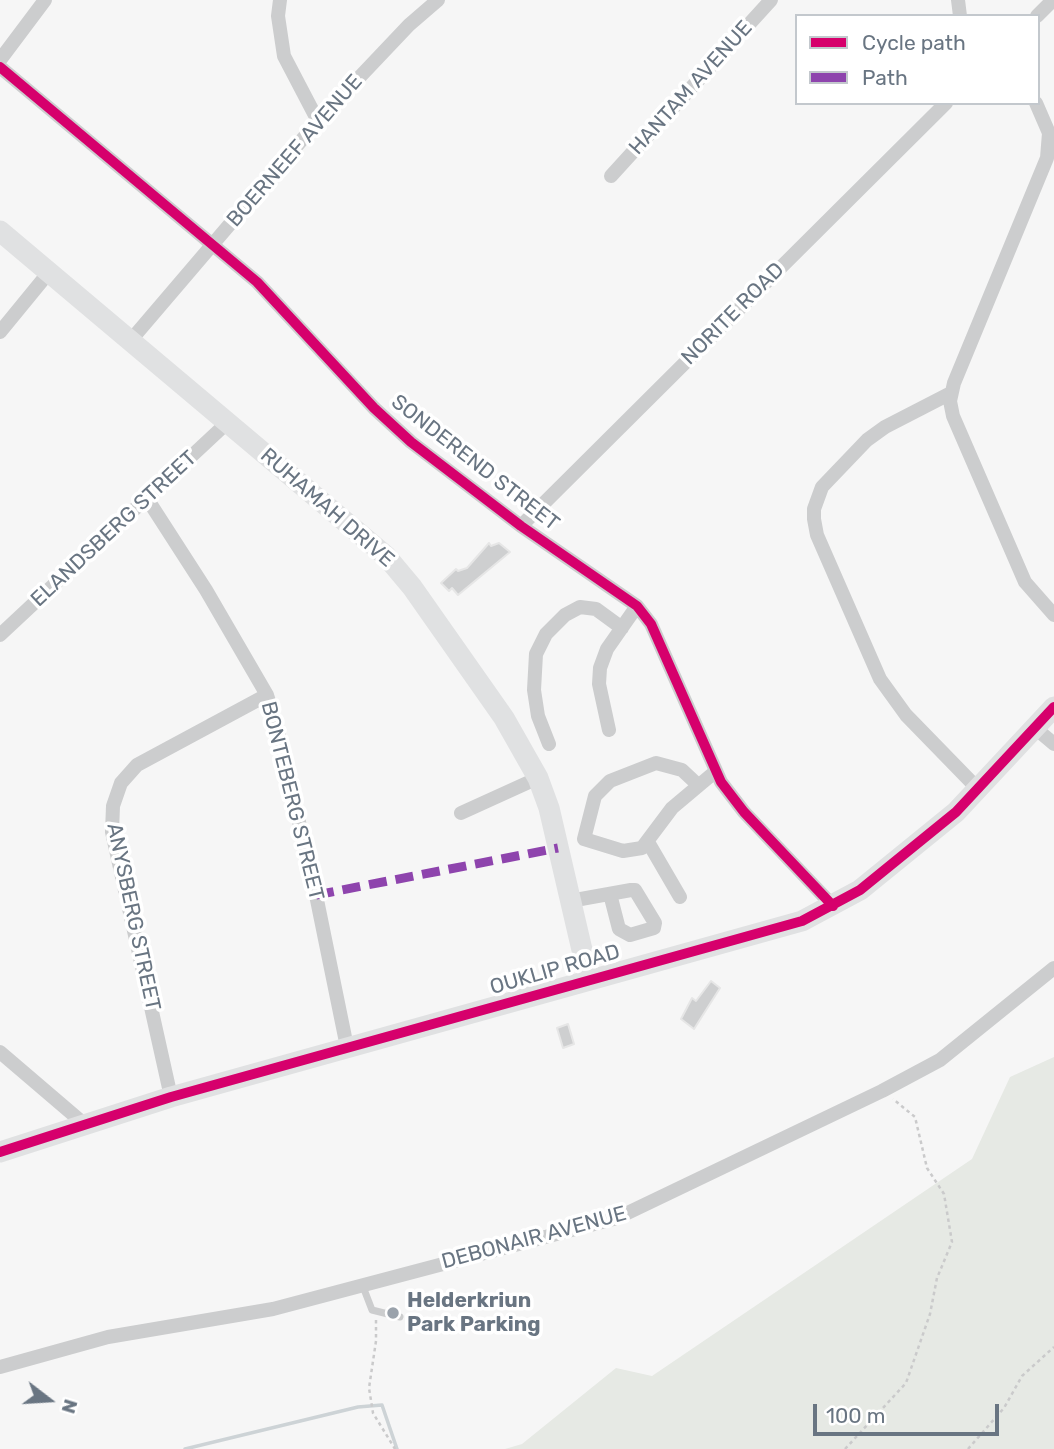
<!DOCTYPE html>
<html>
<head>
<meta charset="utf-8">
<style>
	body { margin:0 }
	#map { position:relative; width:1054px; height:1449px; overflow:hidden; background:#f6f6f6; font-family:Rubik,sans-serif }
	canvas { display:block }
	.legend { position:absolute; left:795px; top:14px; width:245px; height:91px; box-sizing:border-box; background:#fff; border:2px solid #c3c8cd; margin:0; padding:9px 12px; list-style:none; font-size:21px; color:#697582 }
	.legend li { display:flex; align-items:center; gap:14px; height:35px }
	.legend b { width:35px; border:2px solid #c3c8cd }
	.north { position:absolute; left:14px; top:1365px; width:70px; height:70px; -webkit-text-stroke:5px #fff; paint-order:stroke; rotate:107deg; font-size:19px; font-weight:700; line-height:28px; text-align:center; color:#697582 }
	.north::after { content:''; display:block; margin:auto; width:24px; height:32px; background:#697582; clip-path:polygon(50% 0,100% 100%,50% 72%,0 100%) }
	.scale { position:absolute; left:813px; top:1404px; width:186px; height:32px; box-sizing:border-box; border:4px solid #697582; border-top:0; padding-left:9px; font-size:21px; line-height:24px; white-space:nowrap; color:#697582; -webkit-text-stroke:5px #fff; paint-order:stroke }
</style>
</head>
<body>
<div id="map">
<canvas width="1054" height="1449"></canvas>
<ul class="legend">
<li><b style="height:9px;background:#d6006c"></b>Cycle path</li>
<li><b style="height:9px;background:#8e44ad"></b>Path</li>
</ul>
<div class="north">N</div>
<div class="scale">100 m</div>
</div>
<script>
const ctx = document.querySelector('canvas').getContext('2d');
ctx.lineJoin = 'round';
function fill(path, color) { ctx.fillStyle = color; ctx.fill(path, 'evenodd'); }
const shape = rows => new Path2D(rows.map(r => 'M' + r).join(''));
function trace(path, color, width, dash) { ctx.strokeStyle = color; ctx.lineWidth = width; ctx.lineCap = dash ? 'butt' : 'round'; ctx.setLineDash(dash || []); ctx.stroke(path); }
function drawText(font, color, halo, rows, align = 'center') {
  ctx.font = font + ' Rubik,sans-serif'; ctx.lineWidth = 7; ctx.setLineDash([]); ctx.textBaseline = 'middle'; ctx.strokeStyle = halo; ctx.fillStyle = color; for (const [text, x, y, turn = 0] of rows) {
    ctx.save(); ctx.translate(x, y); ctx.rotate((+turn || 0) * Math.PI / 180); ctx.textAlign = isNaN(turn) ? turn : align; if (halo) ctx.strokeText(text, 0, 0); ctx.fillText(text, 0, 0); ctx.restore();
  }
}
const green = shape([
	[1054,1057,1054,1449,505,1449,522,1444,616,1368,652,1376,972,1159,1010,1077]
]);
const stream = shape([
	[185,1449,358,1407,382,1405,397,1449]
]);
const building = shape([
	[489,543,491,546,499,543,510,552,458,595,452,588,449,591,441,583,456,569,458,571,467,568,489,543],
	[711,981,720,988,694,1029,681,1019,692,998,696,1001,711,981],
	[568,1024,574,1044,563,1048,557,1028,568,1024]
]);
const path = shape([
	[376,1320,376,1341,369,1388,373,1413,395,1449],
	[845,1449,906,1383,930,1314,937,1278,952,1242,944,1194,927,1168,915,1117,893,1099],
	[968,1449,1004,1408,1022,1376,1054,1347]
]);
const lane = shape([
	[362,1284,372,1310,400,1317]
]);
const street = shape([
	[280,0,278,16,284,56,318,121],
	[958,0,960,16],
	[1037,16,1053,0],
	[0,60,45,0],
	[0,67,257,282,374,408,411,442,521,526,637,606,651,624,721,782,744,812,833,906],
	[1036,103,1049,133,1047,158,954,383,950,401,953,416,1025,582,1054,615],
	[611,176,771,0],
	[0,332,50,271],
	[131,340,318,121,409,25,438,0],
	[951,393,885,427,867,440,822,487,814,509,814,519,817,535,880,679,906,715,979,790],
	[148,500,206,590,267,695,277,727,316,895,347,1047],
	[521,526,946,103],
	[0,635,228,422],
	[1035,728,1054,744],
	[609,730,599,684,600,668,607,649,637,606],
	[549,744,538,716,534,690,536,654,546,634,565,615,580,607,596,609,622,628],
	[698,785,682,770,656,763,610,781,595,796,584,839,623,851,642,848,672,808,716,771],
	[461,813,538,778],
	[648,842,680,897],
	[570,901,592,897,631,890,635,890,655,923,654,928,630,935,619,929,610,894],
	[0,1052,83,1123],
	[171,1097,112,832,113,806,121,783,137,765,267,695],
	[0,1367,108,1337,273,1309,617,1218,882,1091,940,1060,1054,968]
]);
const secondary = shape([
	[0,231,386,556,412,587,504,718,538,778,549,808,589,980],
	[0,1152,171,1097,802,921,860,890,956,812,1054,707]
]);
const quiet = shape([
	[316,895,558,848]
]);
const cycleway = shape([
	[0,67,257,282,374,408,411,442,521,526,637,606,651,624,721,782,744,812,833,906],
	[0,1152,171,1097,802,921,860,890,956,812,1054,707]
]);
const markers = [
	[393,1313,7,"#9aa2ab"]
];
const streetNames = [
	["HANTAM AVENUE",691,88,-48],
	["BOERNEEF AVENUE",295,151,-49],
	["NORITE ROAD",733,314,-45],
	["SONDEREND STREET",475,463,38],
	["RUHAMAH DRIVE",327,508,41],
	["ELANDSBERG STREET",114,529,-43],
	["BONTEBERG STREET",292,801,76],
	["ANYSBERG STREET",133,917,78],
	["OUKLIP ROAD",555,970,-16],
	["DEBONAIR AVENUE",534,1238,-15]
];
const poiNames = [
	["Helderkriun",407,1301],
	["Park Parking",407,1325]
];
fill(green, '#e6e9e4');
trace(stream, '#cdd3d6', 3.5);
fill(building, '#cecfd0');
trace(building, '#e6e6e6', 2);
trace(path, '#cacacb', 2.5, [3.5, 3.5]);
trace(lane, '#cccdce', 7);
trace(street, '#cccdce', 14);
trace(secondary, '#e0e1e2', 21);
trace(quiet, '#8e44ad', 9, [18, 9]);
trace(cycleway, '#d6006c', 10);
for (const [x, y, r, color] of markers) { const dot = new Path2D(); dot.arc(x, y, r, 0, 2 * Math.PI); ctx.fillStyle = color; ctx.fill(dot); trace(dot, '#fff', 2.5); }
drawText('21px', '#697582', '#fff', streetNames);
drawText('bold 21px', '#697582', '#fff', poiNames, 'left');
</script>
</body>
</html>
